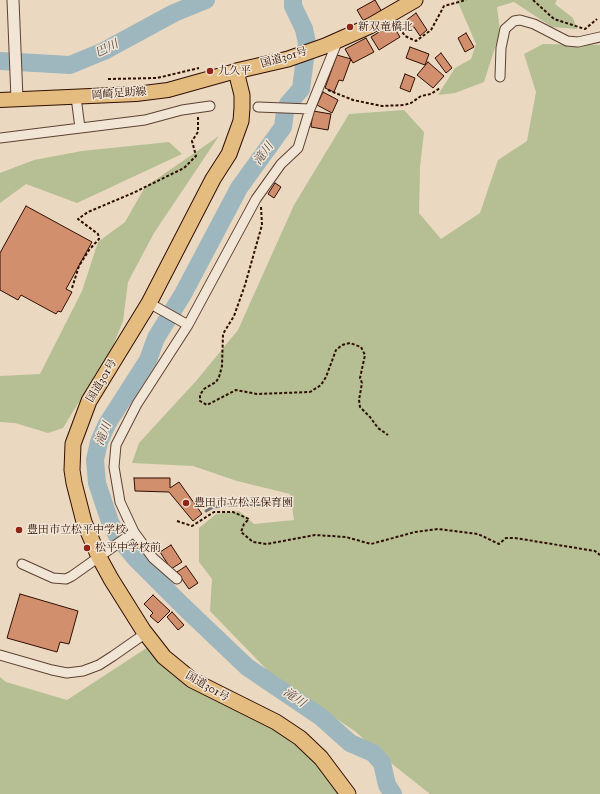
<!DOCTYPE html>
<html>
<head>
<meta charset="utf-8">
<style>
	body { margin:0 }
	canvas { display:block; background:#ead8c0 }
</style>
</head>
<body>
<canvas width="600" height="794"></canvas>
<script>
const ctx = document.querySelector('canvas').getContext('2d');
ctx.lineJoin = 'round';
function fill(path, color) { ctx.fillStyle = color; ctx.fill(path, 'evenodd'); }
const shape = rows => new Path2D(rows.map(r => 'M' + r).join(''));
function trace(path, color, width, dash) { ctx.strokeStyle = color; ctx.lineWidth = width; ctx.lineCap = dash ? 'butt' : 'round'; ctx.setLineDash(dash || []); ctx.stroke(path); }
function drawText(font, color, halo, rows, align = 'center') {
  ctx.font = font + ' "IM FELL Great Primer","Noto Serif JP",serif'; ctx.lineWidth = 3; ctx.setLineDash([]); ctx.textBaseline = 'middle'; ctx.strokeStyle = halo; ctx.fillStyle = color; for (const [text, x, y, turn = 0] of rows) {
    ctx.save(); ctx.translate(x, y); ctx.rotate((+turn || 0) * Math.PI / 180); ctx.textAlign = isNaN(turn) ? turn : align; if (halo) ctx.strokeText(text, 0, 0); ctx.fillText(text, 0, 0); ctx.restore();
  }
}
const green = shape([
	[457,0,557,0,555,4,573,18,577,29,552,27,514,2,497,7,500,32,484,82,455,93,438,95,455,68,471,59,476,44],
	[543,44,600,45,600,794,430,794,386,759,356,732,272,675,210,611,212,579,199,562,199,528,216,514,239,511,254,524,294,520,290,494,237,481,193,466,132,463,139,443,196,381,238,330,294,205,349,114,404,110,424,132,420,167,419,213,441,239,480,213,498,160,527,141,536,92,524,54],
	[219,136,154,233,128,282,123,321,112,348,63,428,48,433,15,423,0,422,0,376,40,374,82,291,98,242,125,222,145,187],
	[169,142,182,154,77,203,26,184,0,203,0,173,34,160,82,151],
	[148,647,181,681,218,702,272,725,319,763,341,794,0,794,0,677,6,682,67,700]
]);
const stream = shape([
	[206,511,213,507,236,504,280,505]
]);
const river = shape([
	[293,0,293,6,304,29,307,43,301,89,288,104,285,112,283,127,239,188,183,294,156,338,148,360,107,424,99,442,95,460,97,483,110,522,118,537,136,559,183,606,247,667,321,717,350,743,373,753,382,763,387,785,393,794],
	[0,61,70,65,104,51,174,13,206,0]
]);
const building = shape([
	[375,0,382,12,364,22,357,10,375,0],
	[416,13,427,30,420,36,414,27,410,30,404,22,416,13],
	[392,24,400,37,379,50,371,37,392,24],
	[466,33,474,47,465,52,458,38,466,33],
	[366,38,374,52,353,63,345,49,366,38],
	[410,47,429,54,425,65,406,58,410,47],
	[441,53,452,68,446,73,435,58,441,53],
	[337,55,351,59,343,81,339,80,334,92,325,88,337,55],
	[428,62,444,76,433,88,417,75,428,62],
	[405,74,415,78,410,92,400,88,405,74],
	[323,92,338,100,332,113,317,105,323,92],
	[313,111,331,114,328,130,311,127,313,111],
	[275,183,281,187,274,198,268,194,275,183],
	[26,206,92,242,66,289,72,292,61,312,58,311,56,314,21,295,18,300,0,290,0,253,26,206],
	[134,478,170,478,170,488,179,482,202,514,193,521,169,492,135,491,134,478],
	[171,545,182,562,171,569,160,552,171,545],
	[186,566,198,583,189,589,177,572,186,566],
	[20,594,78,611,69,644,60,642,57,652,7,638,20,594],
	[153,595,170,611,158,623,150,616,153,613,144,604,153,595],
	[172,612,184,625,178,630,167,617,172,612]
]);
const path = shape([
	[533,0,554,19,585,29,597,19],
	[397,24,405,36,416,41,431,30,444,6,466,0],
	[108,79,157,78,199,68],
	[328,90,353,100,382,106,404,105,411,103,421,96,431,94,440,88],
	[261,207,262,225,245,285,234,316,223,334,222,366,219,377,216,382,204,389,200,395,200,401,207,405,236,390,257,394,310,392,321,385,326,377,336,350,342,345,350,343,361,347,365,355,360,378,362,383,359,400,360,407,370,417,378,428,388,435],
	[72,288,79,266,89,250,99,239,98,234,78,219,88,212,133,193,184,168,196,156,192,141,198,132,198,116],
	[177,521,192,526,214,512,233,512,249,519,244,524,241,532,253,542,267,544,315,535,346,537,371,544,415,532,438,529,478,534,499,544,506,538,515,538,595,551,600,555]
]);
const minor = shape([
	[500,77,501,48,505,29,514,21,520,20,534,24,567,41,578,42,600,37],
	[76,97,80,128],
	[258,107,310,109],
	[0,138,145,120,182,110,210,106],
	[149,303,188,325],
	[22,564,53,578,66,579,72,576,134,532],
	[177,579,153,558,134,532,120,502,114,467,116,445,137,404,188,325,256,199,281,164,298,148,310,109,338,40],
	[0,655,52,670,67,673,83,671,99,665,113,656,146,633]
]);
const tertiary = shape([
	[13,0,17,99]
]);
const primary = shape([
	[0,100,136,94,168,90,236,71]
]);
const trunk = shape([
	[348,794,321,758,300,738,276,722,192,680,164,657,143,630,111,579,99,557,84,522,74,483,72,470,73,444,89,401,149,303,213,179,229,154,241,121,242,108,242,95,236,71,288,59,325,46,370,26,415,0]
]);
const markers = [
	[350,27,4,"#8f2418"],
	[210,71,4,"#8f2418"],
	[186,503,4,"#8f2418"],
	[19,530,4,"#8f2418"],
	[87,548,4,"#8f2418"]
];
const poiNames = [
	["新双竜橋北",358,27],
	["九久平",218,71],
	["豊田市立松平保育園",194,503],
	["豊田市立松平中学校",27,530],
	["松平中学校前",95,548]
];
const streetNames = [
	["国道301号",284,58,-16],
	["岡崎足助線",119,94,-4],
	["国道301号",102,381,-59],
	["国道301号",207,687,30]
];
const waterNames = [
	["巴川",107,49,-26],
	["滝川",264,154,-54],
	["滝川",104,434,-69],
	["滝川",294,698,34]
];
fill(green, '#b5bf93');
trace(stream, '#727372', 3);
trace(river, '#9eb6be', 18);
fill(building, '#d18f6e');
trace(building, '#2f0e01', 1);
trace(minor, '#5e4031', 11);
trace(tertiary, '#5e4031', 13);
trace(primary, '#2f0e01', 16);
trace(trunk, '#2f0e01', 17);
trace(path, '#2f0e01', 2, [3, 2]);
trace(minor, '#f1e6d6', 9);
trace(tertiary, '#f1e6d6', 11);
trace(primary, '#e5bc80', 14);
trace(trunk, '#e5bc80', 15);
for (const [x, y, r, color] of markers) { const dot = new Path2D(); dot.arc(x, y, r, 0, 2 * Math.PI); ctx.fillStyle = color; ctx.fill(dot); trace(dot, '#f1e6d6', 1.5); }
drawText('11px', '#2f0e01', '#f1e6d6', poiNames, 'left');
drawText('11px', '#2f0e01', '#f1e6d6', streetNames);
drawText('italic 12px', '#564943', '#f1e6d6', waterNames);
</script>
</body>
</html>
